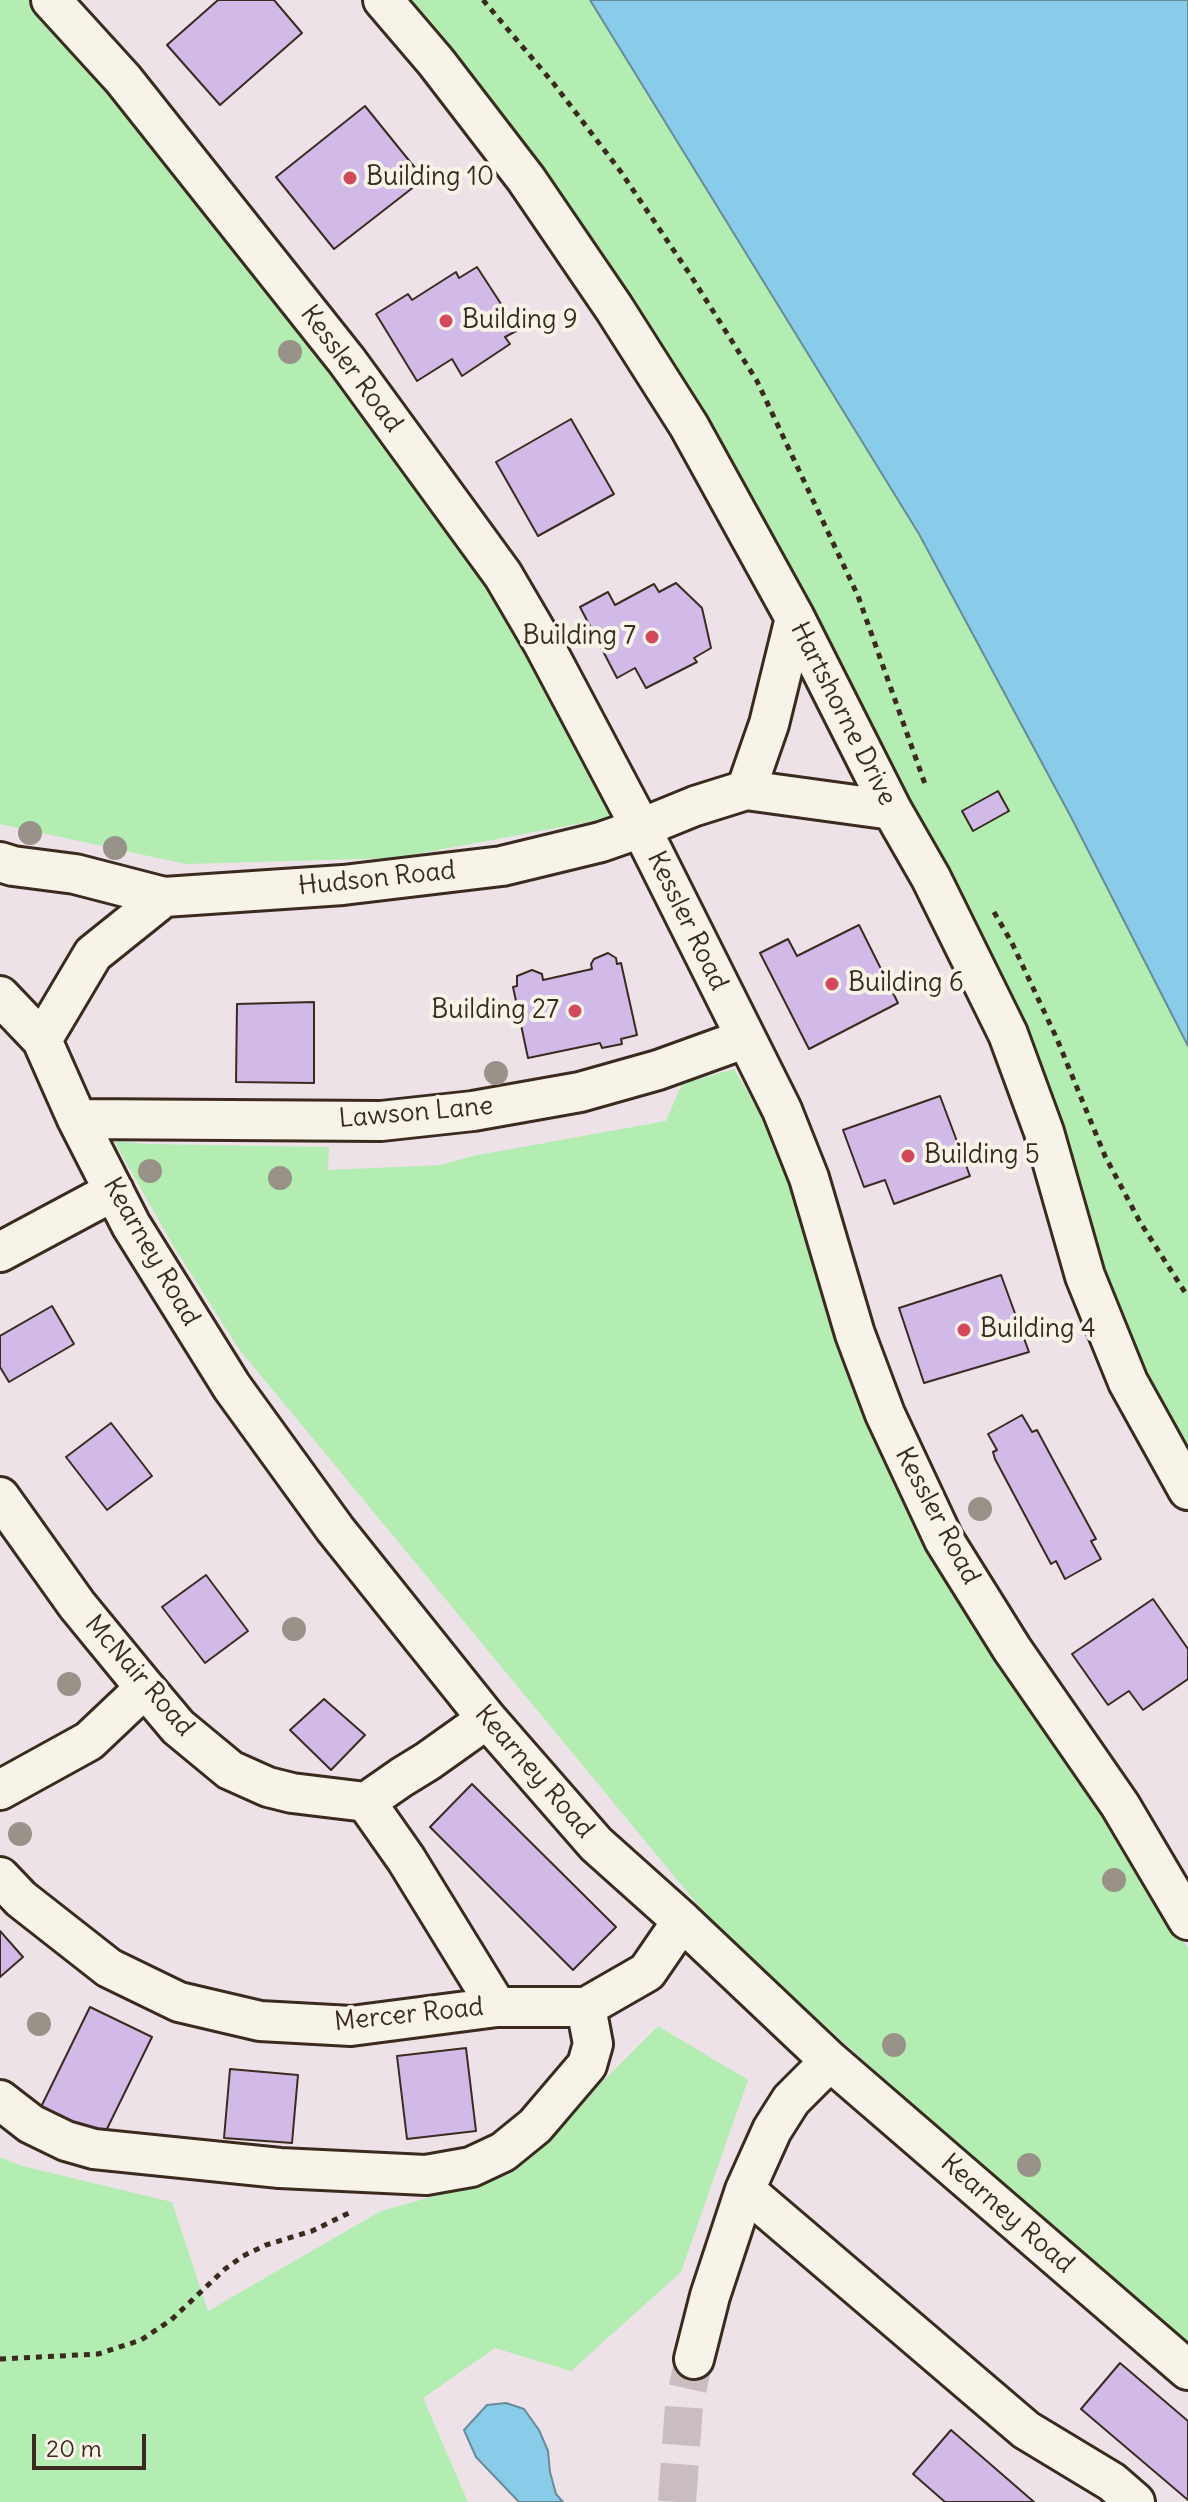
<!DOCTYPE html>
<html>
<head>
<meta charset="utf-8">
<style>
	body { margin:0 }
	#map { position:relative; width:1188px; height:2502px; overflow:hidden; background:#ece2e8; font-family:Delius,sans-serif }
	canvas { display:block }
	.scale { position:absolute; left:32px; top:2434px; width:114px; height:36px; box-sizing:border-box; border:4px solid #3b2a1e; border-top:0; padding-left:10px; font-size:24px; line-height:28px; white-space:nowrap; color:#3b2a1e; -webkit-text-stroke:6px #f7f3e8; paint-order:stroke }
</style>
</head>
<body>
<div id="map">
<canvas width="1188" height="2502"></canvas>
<div class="scale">20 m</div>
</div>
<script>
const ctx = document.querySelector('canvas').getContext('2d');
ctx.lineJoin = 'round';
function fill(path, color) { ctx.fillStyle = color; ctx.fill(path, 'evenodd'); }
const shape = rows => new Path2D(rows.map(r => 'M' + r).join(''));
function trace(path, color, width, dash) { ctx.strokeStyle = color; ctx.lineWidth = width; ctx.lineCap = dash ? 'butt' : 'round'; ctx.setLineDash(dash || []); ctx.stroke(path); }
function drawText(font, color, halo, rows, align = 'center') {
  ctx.font = font + ' Delius,sans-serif'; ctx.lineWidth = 8; ctx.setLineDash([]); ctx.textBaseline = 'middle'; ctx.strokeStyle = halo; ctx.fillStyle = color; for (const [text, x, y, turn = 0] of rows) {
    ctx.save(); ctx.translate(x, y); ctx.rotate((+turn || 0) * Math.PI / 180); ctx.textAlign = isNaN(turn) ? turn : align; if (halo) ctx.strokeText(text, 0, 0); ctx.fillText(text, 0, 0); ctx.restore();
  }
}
const green = shape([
	[0,0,54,0,363,366,615,817,395,858,186,864,0,824],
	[371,0,605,0,1188,986,1188,1492,1157,1442,1009,1020,604,269],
	[734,1069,771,1132,924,1517,1188,1948,1188,2348,1086,2261,717,1928,239,1349,174,1247,114,1141,148,1144,329,1147,328,1170,441,1165,473,1156,666,1121,682,1084],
	[658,2026,748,2080,681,2272,571,2371,495,2348,423,2398,468,2502,0,2502,0,2157,22,2166,172,2202,208,2311,381,2211,509,2175]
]);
const water = shape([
	[590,0,1188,0,1188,1046,1071,817,919,534,590,0],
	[506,2403,524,2409,539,2430,548,2451,550,2472,556,2494,563,2502,519,2502,476,2457,464,2430,487,2405,506,2403]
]);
const building = shape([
	[218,0,274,0,302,33,220,105,167,45,218,0],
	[365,106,424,179,334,249,276,177,365,106],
	[477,267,518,330,505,337,510,344,462,376,452,359,417,381,376,314,408,294,412,300,456,272,459,278,477,267],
	[571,419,614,494,538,536,496,462,571,419],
	[676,583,702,608,711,648,694,658,697,662,646,688,635,668,617,678,580,607,608,592,615,605,654,584,659,592,676,583],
	[998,791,1009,811,973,831,962,811,998,791],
	[859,925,898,1003,809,1049,760,953,788,939,797,956,859,925],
	[608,953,616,958,617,964,621,963,637,1035,621,1039,622,1044,602,1048,600,1043,528,1058,513,987,517,986,517,976,532,970,542,974,543,980,592,969,591,964,594,959,608,953],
	[314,1002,314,1083,236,1082,237,1004,314,1002],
	[940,1096,970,1176,894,1204,885,1180,864,1187,843,1130,940,1096],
	[1001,1275,1029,1352,924,1383,899,1308,1001,1275],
	[52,1306,74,1344,9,1382,0,1367,0,1336,52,1306],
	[1022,1415,1032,1432,1037,1430,1052,1458,1096,1539,1091,1541,1101,1559,1065,1579,1056,1561,1051,1564,995,1459,993,1452,997,1450,988,1434,1022,1415],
	[111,1423,152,1476,107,1510,66,1457,111,1423],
	[206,1575,248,1631,205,1663,162,1607,206,1575],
	[1153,1599,1188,1649,1188,1679,1143,1710,1129,1691,1108,1705,1072,1654,1153,1599],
	[324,1699,365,1735,331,1770,290,1730,324,1699],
	[472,1784,616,1927,573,1970,430,1827,472,1784],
	[0,1931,23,1957,0,1977,0,1931],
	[90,2007,152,2037,101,2141,39,2111,90,2007],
	[466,2048,476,2131,407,2139,397,2056,466,2048],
	[230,2069,298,2075,292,2143,224,2138,230,2069],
	[1120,2363,1188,2421,1188,2500,1081,2409,1120,2363],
	[951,2430,1034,2502,945,2502,913,2474,951,2430]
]);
const minorTunnel = shape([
	[677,2502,684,2405,694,2359]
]);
const path = shape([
	[483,0,554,84,621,172,691,276,757,381,858,596,925,784],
	[994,912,1012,943,1057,1039,1105,1156,1140,1222,1188,1297],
	[0,2359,98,2354,141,2340,171,2320,225,2269,243,2256,266,2245,312,2231,353,2211]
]);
const minor = shape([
	[51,0,123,79,347,361,503,575,544,645,641,828,782,1110,809,1178,855,1334,885,1414,944,1540,1012,1649,1120,1805,1188,1920],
	[383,0,436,62,526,179,614,308,689,426,795,618,892,810,931,878,1008,1034,1044,1132,1085,1276,1128,1382,1188,1490],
	[746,790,769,724,795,618],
	[0,862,13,866,75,874,164,897,343,885,502,866,601,842,641,828,695,806,746,790,892,810],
	[0,996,42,1040,77,1119,131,1225,232,1387,335,1529,487,1719,596,1844,682,1921,830,2061,1188,2370],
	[42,1040,93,954,164,897],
	[77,1119,381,1121,473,1111,580,1092,658,1070,744,1039],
	[0,1252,114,1191],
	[0,1497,77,1605,141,1683,178,1727,230,1770,268,1787,292,1793,366,1802,402,1777,428,1761,487,1719],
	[0,1790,89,1741,145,1688],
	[366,1802,406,1859,497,2007],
	[0,1877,21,1899,109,1968,179,2002,260,2021,351,2026,497,2007,586,2007,647,1972,682,1921],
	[830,2061,791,2100,772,2130,745,2190,1026,2430,1112,2482,1135,2502],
	[0,2100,31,2124,66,2141,94,2149,280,2168,426,2175,471,2167,503,2152,535,2126,587,2065,593,2044,586,2007],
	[694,2359,710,2296,745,2190]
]);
const trees = [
	[290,352],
	[30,833],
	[115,848],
	[496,1073],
	[150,1171],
	[280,1178],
	[980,1509],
	[294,1629],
	[69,1684],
	[20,1834],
	[1114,1880],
	[39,2024],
	[894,2045],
	[1029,2165]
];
const markers = [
	[350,178,8,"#d1495b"],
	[446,321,8,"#d1495b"],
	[652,637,8,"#d1495b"],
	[832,984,8,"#d1495b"],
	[575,1011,8,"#d1495b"],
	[908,1156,8,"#d1495b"],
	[964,1330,8,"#d1495b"]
];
const poiNames = [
	["Building 10",366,178],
	["Building 9",462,321],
	["Building 7",636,637,"right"],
	["Building 6",848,984],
	["Building 27",559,1011,"right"],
	["Building 5",924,1156],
	["Building 4",980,1330]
];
const streetNames = [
	["Kessler Road",351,369,53],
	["Hartshorne Drive",843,714,63],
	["Hudson Road",377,879,-6],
	["Kessler Road",687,921,64],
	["Lawson Lane",416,1113,-5],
	["Kearney Road",151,1252,60],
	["Kessler Road",937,1516,62],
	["McNair Road",139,1676,49],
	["Kearney Road",534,1772,49],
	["Mercer Road",409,2015,-6],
	["Kearney Road",1007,2214,41]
];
fill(green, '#b3edb2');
fill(water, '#88cce9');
trace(water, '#698b98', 2);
fill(building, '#d1b9e8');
trace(building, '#3b2a1e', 2);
trace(minorTunnel, '#c9bdc0', 38, [38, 19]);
trace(minor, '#3b2a1e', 44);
trace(path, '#3b2a1e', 5, [6, 6]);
trace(minor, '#f7f3e8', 38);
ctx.fillStyle = '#989289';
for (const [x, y] of trees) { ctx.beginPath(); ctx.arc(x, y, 12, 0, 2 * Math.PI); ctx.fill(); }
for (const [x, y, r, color] of markers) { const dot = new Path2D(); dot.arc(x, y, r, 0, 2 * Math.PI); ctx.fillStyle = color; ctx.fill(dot); trace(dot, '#f7f3e8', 3); }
drawText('26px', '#3b2a1e', '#f7f3e8', poiNames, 'left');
drawText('26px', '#3b2a1e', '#f7f3e8', streetNames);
</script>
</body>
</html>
